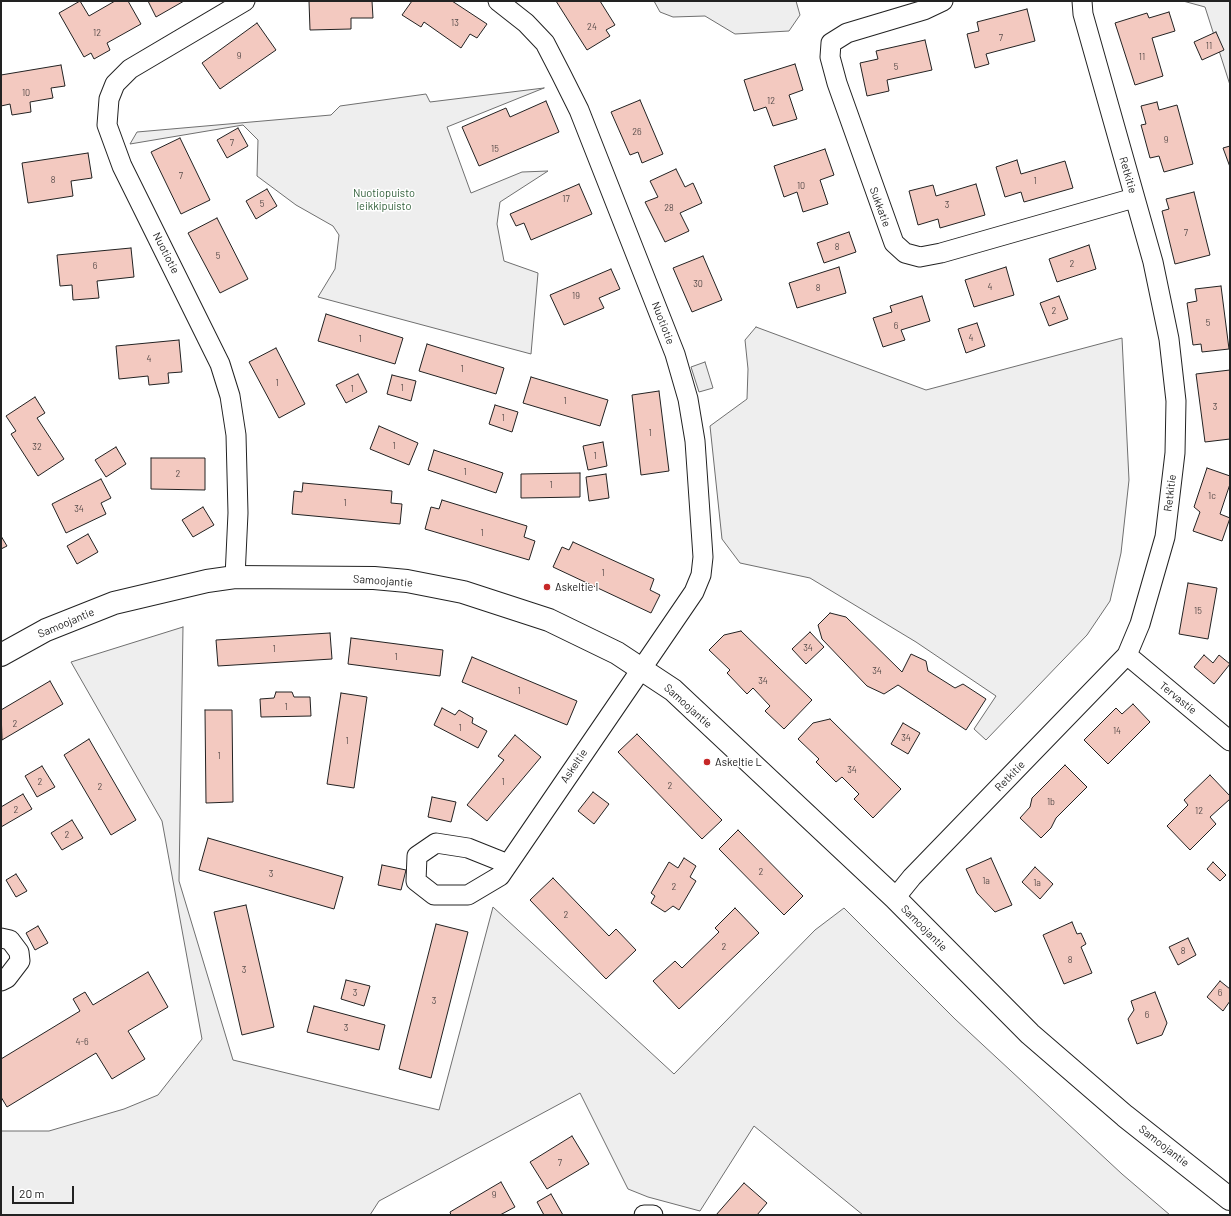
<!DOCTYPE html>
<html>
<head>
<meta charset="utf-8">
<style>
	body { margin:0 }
	#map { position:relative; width:1231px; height:1216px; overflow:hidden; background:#fff; font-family:Barlow,sans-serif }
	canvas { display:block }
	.frame { position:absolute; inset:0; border:2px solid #222; pointer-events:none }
	.scale { position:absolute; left:12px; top:1186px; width:62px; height:18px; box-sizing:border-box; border:2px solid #222; border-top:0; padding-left:5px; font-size:12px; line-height:14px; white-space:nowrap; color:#222; -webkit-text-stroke:3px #fff; paint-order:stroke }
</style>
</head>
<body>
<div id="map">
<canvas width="1231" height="1216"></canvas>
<div class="frame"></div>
<div class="scale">20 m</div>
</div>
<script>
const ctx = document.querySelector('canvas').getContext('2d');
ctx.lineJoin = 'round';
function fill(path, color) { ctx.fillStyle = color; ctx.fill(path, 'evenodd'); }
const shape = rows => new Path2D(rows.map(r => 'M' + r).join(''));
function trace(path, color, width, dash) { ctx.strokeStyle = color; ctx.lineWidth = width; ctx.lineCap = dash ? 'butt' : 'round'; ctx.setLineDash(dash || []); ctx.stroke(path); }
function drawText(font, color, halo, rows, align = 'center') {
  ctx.font = font + ' Barlow,sans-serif'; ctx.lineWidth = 3; ctx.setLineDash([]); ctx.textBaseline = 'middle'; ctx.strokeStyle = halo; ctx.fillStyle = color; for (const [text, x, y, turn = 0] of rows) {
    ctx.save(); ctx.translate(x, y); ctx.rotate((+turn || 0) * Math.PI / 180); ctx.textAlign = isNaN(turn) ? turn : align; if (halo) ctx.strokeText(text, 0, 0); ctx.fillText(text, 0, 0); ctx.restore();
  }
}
const green = shape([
	[654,1,796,1,800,15,789,31,735,34,705,16,673,17,660,12,654,1],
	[1183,1,1230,1,1230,85,1205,7,1183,1],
	[544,88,447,127,471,193,522,172,548,171,500,202,497,224,504,261,538,273,531,354,318,297,335,269,339,235,333,226,296,205,257,176,258,140,243,125,130,144,137,132,331,115,340,106,426,94,430,102,544,88],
	[756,327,926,390,1122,338,1129,480,1121,553,1110,601,1087,635,986,740,974,729,996,696,916,642,810,578,740,563,722,539,710,426,747,399,748,369,745,340,756,327],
	[183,627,179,881,233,1060,439,1110,493,907,674,1074,815,930,844,908,955,1019,1122,1174,1170,1215,863,1215,754,1126,700,1211,648,1197,628,1189,580,1093,379,1201,370,1215,1,1215,1,1131,49,1131,124,1109,158,1095,202,1039,162,821,71,662,183,627]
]);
const parking = shape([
	[705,362,713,388,699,392,691,367,705,362]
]);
const building = shape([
	[80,1,89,16,115,1,128,1,141,24,107,43,110,50,94,59,91,53,84,57,59,13,80,1],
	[148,1,184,1,156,17,148,1],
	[309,1,372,1,373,18,351,18,351,29,310,30,309,1],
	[412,1,452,1,487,24,477,38,470,34,461,48,424,22,421,27,402,15,412,1],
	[556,1,600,1,615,25,606,30,610,36,587,50,556,1],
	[1027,9,1035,41,986,54,989,64,975,68,967,34,979,31,977,22,1027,9],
	[1169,12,1175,31,1152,38,1163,76,1135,85,1115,23,1147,13,1149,18,1169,12],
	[257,23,276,50,220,89,202,63,257,23],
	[1216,32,1224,50,1202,60,1194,42,1216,32],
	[925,40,932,70,887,80,889,91,867,96,860,63,878,59,876,51,925,40],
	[795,64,803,90,789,95,797,119,773,126,766,107,754,111,744,80,795,64],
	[61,65,65,86,51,88,53,98,30,102,31,112,12,115,10,104,1,106,1,75,61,65],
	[640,100,663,154,642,163,638,152,630,155,611,112,640,100],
	[546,101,559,132,479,166,462,127,506,108,510,117,546,101],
	[1157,102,1159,110,1177,105,1193,164,1164,172,1159,156,1150,158,1141,125,1146,124,1141,106,1157,102],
	[238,128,248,146,227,158,217,140,238,128],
	[180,138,210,200,181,214,151,152,180,138],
	[1230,146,1230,167,1223,148,1230,146],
	[825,149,834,175,820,180,828,204,803,212,797,192,784,197,774,166,825,149],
	[88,153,92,178,71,181,73,196,28,203,22,163,88,153],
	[1017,160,1021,174,1065,161,1073,188,1024,202,1021,192,1005,197,996,167,1017,160],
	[676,169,685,187,693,183,702,203,680,213,689,231,665,242,645,202,658,197,650,181,676,169],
	[579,184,592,214,531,240,524,223,516,226,510,214,579,184],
	[976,184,985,215,940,228,938,219,918,225,909,191,933,185,936,196,976,184],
	[267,189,277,206,256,219,246,201,267,189],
	[1194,192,1210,255,1175,264,1162,211,1169,209,1166,199,1194,192],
	[217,218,248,279,220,293,188,233,217,218],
	[849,232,856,252,824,263,817,243,849,232],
	[1089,245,1096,269,1057,282,1049,259,1089,245],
	[131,248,134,277,97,281,99,298,73,300,72,285,60,286,57,255,131,248],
	[703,256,722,300,692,312,673,268,703,256],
	[839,267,846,293,797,308,789,283,839,267],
	[1006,267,1014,295,974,307,965,280,1006,267],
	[611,269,620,289,599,298,604,308,564,325,550,295,611,269],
	[1221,286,1229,349,1202,352,1201,344,1193,345,1187,303,1197,301,1195,289,1221,286],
	[922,296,930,321,901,330,905,340,883,347,873,318,892,312,890,306,922,296],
	[1059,296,1068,319,1049,326,1040,303,1059,296],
	[326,314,403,338,395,364,318,341,326,314],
	[977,323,985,346,966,353,958,329,977,323],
	[179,340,182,372,168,373,169,383,149,385,148,376,119,379,116,346,179,340],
	[427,344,504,368,496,394,419,371,427,344],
	[276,348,305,404,279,418,249,362,276,348],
	[1230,370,1230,439,1205,442,1196,374,1230,370],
	[358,374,367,392,346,403,336,385,358,374],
	[392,375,416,381,411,401,387,394,392,375],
	[531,377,608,400,600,426,523,403,531,377],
	[659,391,669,471,641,475,632,395,659,391],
	[35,397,45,413,37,418,64,459,38,476,11,434,16,431,6,416,35,397],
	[495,405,518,412,512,432,489,424,495,405],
	[379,426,418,443,409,465,370,449,379,426],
	[603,442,607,466,588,470,583,446,603,442],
	[116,447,126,464,106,477,95,460,116,447],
	[434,450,503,473,496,493,428,470,434,450],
	[151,458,205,458,205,490,151,489,151,458],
	[1207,468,1230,476,1230,484,1220,514,1230,518,1222,541,1193,531,1200,512,1194,507,1207,468],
	[580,473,580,497,521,498,521,474,580,473],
	[606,474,609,498,589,501,586,477,606,474],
	[101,479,111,498,101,503,106,514,66,533,52,504,101,479],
	[303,483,392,491,391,503,402,504,400,524,292,514,294,491,302,492,303,483],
	[442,500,527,526,524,537,535,541,529,560,425,529,431,507,439,509,442,500],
	[203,507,214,525,193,537,182,520,203,507],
	[88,534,98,552,77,564,67,546,88,534],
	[1,536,7,546,1,549,1,536],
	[573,542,654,579,650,590,660,595,651,613,553,567,562,547,569,550,573,542],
	[1188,583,1217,588,1208,639,1179,634,1188,583],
	[830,613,846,617,902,672,911,654,926,661,928,671,955,688,963,684,986,699,966,730,898,685,884,694,867,686,822,639,818,625,830,613],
	[741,631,812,700,784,729,765,711,770,706,753,688,747,694,727,673,730,670,709,650,724,635,741,631],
	[810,632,824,647,806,664,792,649,810,632],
	[330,633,332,659,218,666,216,640,330,633],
	[351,638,443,650,440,676,348,664,351,638],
	[1204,655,1213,663,1219,655,1230,664,1214,684,1194,667,1204,655],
	[472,657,577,701,567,725,462,682,472,657],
	[50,681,63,704,2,740,1,710,50,681],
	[276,692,292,692,294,697,310,697,311,716,261,717,260,699,274,698,276,692],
	[341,693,367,697,354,788,327,784,341,693],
	[1133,704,1150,722,1108,764,1084,740,1116,708,1122,714,1133,704],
	[442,708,455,715,459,710,473,718,472,723,487,731,478,748,434,725,442,708],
	[205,710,232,710,233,802,206,803,205,710],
	[830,719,901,789,873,818,854,799,859,794,842,777,836,782,816,762,819,759,798,739,813,723,830,719],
	[903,723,920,733,908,754,891,744,903,723],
	[637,734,722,820,702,839,618,752,637,734],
	[515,735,541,757,487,821,467,805,504,760,498,756,515,735],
	[89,739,136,820,111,835,64,755,89,739],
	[1065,765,1087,787,1056,818,1051,828,1041,838,1020,818,1030,807,1032,798,1065,765],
	[42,766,55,787,37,797,25,776,42,766],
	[1210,775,1230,796,1230,799,1210,817,1216,824,1190,850,1167,826,1188,805,1184,800,1210,775],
	[593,792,609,804,594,824,578,811,593,792],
	[23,794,32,809,1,827,1,807,23,794],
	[432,797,456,802,451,822,428,817,432,797],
	[72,820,83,838,62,850,51,833,72,820],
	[738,830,803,896,784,915,719,849,738,830],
	[208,838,343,877,334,909,199,870,208,838],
	[684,858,696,866,690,877,696,881,679,910,673,906,665,912,651,903,655,896,651,893,669,862,678,868,684,858],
	[991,858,1012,905,995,912,977,893,966,869,991,858],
	[1213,862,1226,875,1220,881,1207,869,1213,862],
	[382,865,406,870,401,890,378,885,382,865],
	[1035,867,1053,884,1040,899,1022,882,1035,867],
	[16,874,27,891,16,897,6,880,16,874],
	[553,878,609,936,616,929,636,950,606,979,530,900,553,878],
	[246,905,274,1027,242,1035,214,912,246,905],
	[735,908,759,933,679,1009,653,981,675,961,682,968,719,932,715,928,735,908],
	[1072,922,1077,934,1081,933,1086,944,1081,947,1092,973,1064,984,1043,935,1072,922],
	[436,924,468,932,431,1078,399,1069,436,924],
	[38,926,48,943,35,950,26,933,38,926],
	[1188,938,1196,955,1178,965,1169,947,1188,938],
	[148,972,168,1007,128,1031,145,1059,112,1079,96,1053,7,1107,1,1097,1,1059,80,1011,73,999,85,992,93,1005,148,972],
	[346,980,370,986,364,1006,341,999,346,980],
	[1220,981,1230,989,1230,1001,1223,1011,1207,997,1220,981],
	[1155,992,1167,1023,1162,1035,1137,1044,1128,1019,1134,1010,1131,1001,1155,992],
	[314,1006,385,1025,379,1050,307,1032,314,1006],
	[572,1136,589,1164,547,1189,530,1162,572,1136],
	[501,1182,515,1207,500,1215,451,1215,450,1212,501,1182],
	[744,1183,767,1203,757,1215,716,1215,744,1183],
	[551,1194,563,1215,544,1215,537,1202,551,1194]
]);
const street = shape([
	[498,1,526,23,545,43,561,74,579,110,675,354,688,399,695,441,703,557,701,575,694,592,500,876,468,895,434,895,416,881,417,856,436,843,468,848,508,864],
	[943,1,924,10,847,33,831,43,830,57,837,83,894,243,905,253,920,257,941,253,1134,198],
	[235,577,238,513,236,435,230,396,220,364,122,166,107,125,109,99,115,84,130,69,245,1],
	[1127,655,1230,741],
	[895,898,912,877,1127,655,1140,624,1165,537,1175,453,1176,401,1169,339,1153,262,1083,14,1082,1],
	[1,938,10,940,19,952,20,961,7,978,1,981],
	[644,1215,653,1215]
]);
const secondary = shape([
	[1,655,46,630,114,603,207,581,235,577,374,578,407,581,463,592,549,620,617,653,673,690,895,898,1030,1034,1125,1116,1230,1199]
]);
const markers = [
	[547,587,4,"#c62828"],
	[707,762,4,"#c62828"]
];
const numberNames = [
	["13",455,23],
	["24",592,27],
	["12",97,33],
	["7",1001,38],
	["11",1209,46],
	["9",239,56],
	["11",1142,57],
	["5",896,67],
	["10",26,93],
	["12",771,101],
	["26",637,132],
	["9",1166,140],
	["7",232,143],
	["15",495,149],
	["7",181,176],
	["8",53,180],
	["1",1035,181],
	["10",801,186],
	["17",566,199],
	["5",262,204],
	["3",947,205],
	["28",669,208],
	["7",1186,233],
	["8",837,247],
	["5",218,256],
	["2",1072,264],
	["6",95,266],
	["30",698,284],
	["4",990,287],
	["8",818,288],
	["19",576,296],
	["2",1054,311],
	["5",1208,323],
	["6",896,326],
	["4",971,338],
	["1",360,339],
	["4",149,359],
	["1",462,369],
	["1",277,383],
	["1",402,388],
	["1",352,389],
	["1",565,401],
	["3",1215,407],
	["1",503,418],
	["1",650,433],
	["1",394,446],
	["32",37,447],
	["1",595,456],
	["1",465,472],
	["2",178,474],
	["1",551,485],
	["1c",1212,496],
	["1",345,503],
	["34",79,509],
	["1",482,533],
	["1",603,573],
	["15",1198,611],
	["34",808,648],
	["1",274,649],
	["1",396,657],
	["34",877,671],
	["34",763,681],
	["1",519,691],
	["1",286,707],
	["2",15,724],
	["1",460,728],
	["14",1117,731],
	["34",906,738],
	["1",347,741],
	["1",219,756],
	["34",852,770],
	["2",40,782],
	["1",503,782],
	["2",670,786],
	["2",100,787],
	["1b",1051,802],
	["2",16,810],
	["12",1199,811],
	["2",67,835],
	["2",761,872],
	["3",271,874],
	["1a",986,881],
	["1a",1037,883],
	["2",674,887],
	["2",566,915],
	["2",724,947],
	["8",1183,951],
	["8",1070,960],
	["3",244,970],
	["3",355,993],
	["6",1220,993],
	["3",434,1001],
	["6",1147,1015],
	["3",346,1028],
	["4-6",82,1042],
	["7",560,1163],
	["9",494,1195]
];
const streetNames = [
	["Retkitie",1128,175,74],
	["Sukkatie",880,207,70],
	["Nuotiotie",166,253,63],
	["Nuotiotie",663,323,69],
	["Retkitie",1170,493,-83],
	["Samoojantie",383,581,4],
	["Samoojantie",66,623,-23],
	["Tervastie",1178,698,39],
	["Samoojantie",688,706,42],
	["Askeltie",574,766,-56],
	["Retkitie",1010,776,-46],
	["Samoojantie",924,928,45],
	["Samoojantie",1164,1146,38]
];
const parkNames = [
	["Nuotiopuisto",384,193],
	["leikkipuisto",384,206]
];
const poiNames = [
	["Askeltie I",555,587],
	["Askeltie L",715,762]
];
fill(green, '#eee');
trace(green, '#6f6f6f', 1);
fill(parking, '#ededed');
trace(parking, '#6f6f6f', 1);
fill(building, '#f3c9c0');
trace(building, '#222', 1);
trace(street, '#222', 21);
trace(secondary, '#222', 24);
trace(street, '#fff', 19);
trace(secondary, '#fff', 22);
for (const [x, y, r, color] of markers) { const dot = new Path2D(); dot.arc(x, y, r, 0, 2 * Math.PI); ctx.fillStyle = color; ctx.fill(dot); trace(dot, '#fff', 1.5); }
drawText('9px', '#564c4a', null, numberNames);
drawText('11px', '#222', '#fff', streetNames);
drawText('11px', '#2f5e38', '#fff', parkNames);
drawText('11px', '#222', '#fff', poiNames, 'left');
</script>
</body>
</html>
